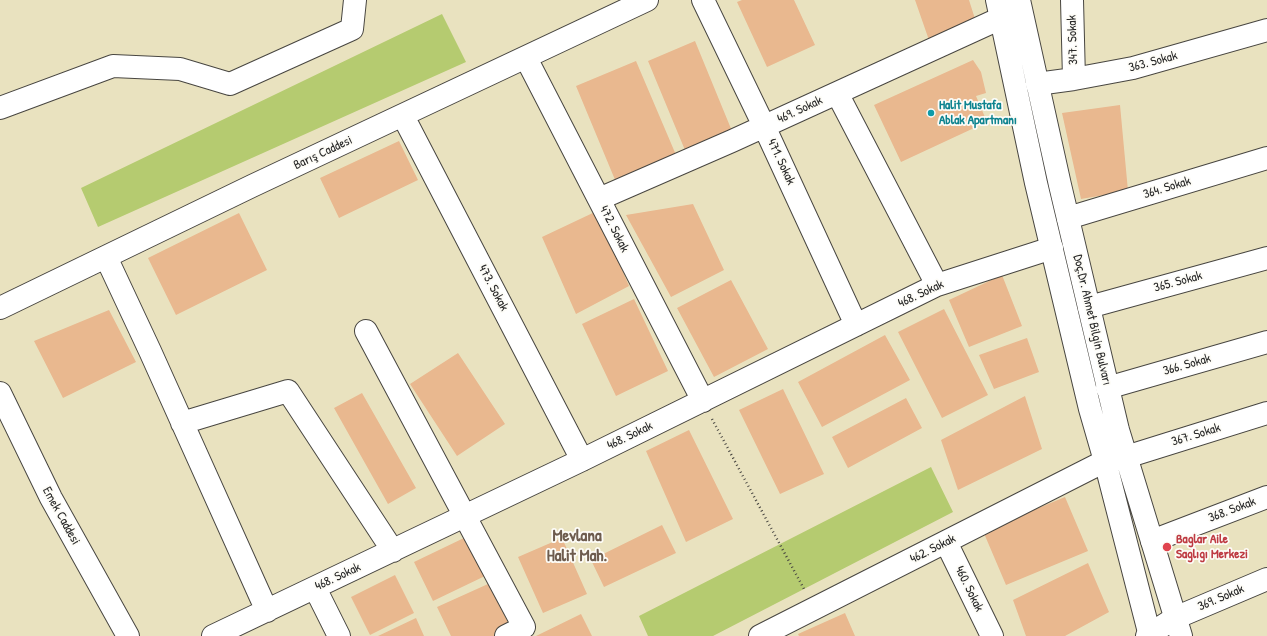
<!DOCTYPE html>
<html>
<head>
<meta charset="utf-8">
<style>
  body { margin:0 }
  canvas { display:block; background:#e9e2bf }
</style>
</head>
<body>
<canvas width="1267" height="636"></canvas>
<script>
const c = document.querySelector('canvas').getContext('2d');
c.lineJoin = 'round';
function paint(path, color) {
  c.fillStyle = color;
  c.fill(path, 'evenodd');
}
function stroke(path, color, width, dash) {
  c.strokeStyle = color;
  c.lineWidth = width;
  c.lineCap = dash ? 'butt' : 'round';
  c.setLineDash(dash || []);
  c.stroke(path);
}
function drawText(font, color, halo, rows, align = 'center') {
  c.font = font + ' "Patrick Hand",sans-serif';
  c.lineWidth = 3.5;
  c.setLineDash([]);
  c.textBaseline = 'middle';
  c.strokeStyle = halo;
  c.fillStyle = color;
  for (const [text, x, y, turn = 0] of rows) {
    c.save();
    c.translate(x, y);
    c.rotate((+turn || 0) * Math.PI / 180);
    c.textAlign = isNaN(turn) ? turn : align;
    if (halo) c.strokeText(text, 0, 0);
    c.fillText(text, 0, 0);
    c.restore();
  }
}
paint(new Path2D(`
  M442,14L466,62L98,227L81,188Z
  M931,467L953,512L713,636H648L639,616Z`), '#b5cb70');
paint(new Path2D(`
  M742,0H794L815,45L767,67L737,2Z
  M915,0H969L976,22L930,43Z
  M695,41L734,136L687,155L648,61Z
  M973,60L981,72L986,93L976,96L987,122L901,162L874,105Z
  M636,61L679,162L618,187L576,86Z
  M1120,105L1128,191L1081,199L1062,113Z
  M399,141L418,180L339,218L320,178Z
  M693,204L724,270L671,297L626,215Z
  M597,211L629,286L576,314L542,237Z
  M239,213L267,270L176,315L148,258Z
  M1002,275L1022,326L969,347L949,300Z
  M731,280L768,349L714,377L677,308Z
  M634,299L668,371L616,396L582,324Z
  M944,309L988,395L942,418L898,332Z
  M109,310L136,362L63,398L34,341Z
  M885,335L910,380L822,427L798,382Z
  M1027,338L1039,372L994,389L979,355Z
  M458,353L505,424L457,456L410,384Z
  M783,389L824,474L780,494L739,410Z
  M362,393L416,488L388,504L334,408Z
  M1025,396L1042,449L958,490L941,440Z
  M906,398L922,428L848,468L832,437Z
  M689,430L733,519L686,542L646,451Z
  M1065,497L1088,551L1006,585L983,531Z
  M662,525L676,553L604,587L591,560Z
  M466,537L485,576L433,601L414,562Z
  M562,538L587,594L543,613L518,557Z
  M1088,563L1109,612L1065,636H1026L1013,600Z
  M395,575L414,613L370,635L351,597Z
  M488,584L511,628L496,636H451L437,607Z
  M845,613L855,636H799L798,634Z
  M581,614L592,636H536Z
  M416,618L424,636H378Z`), '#e9b88f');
const minor = new Path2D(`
  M703,0L764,126L856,325
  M1072,0L1074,79
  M526,58L703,401
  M1037,84L1074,79L1133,68L1267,30
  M837,93L937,285
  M0,108L113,66L180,69L230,84L352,29L355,0
  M403,116L582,460
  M599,199L732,141L1001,18
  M1068,218L1267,158
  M106,257L150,351L267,611
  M1089,307L1267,258
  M0,308L252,186L647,0
  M366,331L524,627L506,636
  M1107,388L1267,342
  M0,393L51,498L128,636
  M182,423L288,391L393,551
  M1126,457L1267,413
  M1152,541L1267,497
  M946,542L992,636
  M315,588L339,636
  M213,636L582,460L937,285L1052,248
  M760,636L1105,461
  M1147,636L1175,618L1267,579`);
const major = new Path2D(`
  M997,0L1036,183L1090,409L1105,461L1150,636
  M1019,0L1060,185L1118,430L1181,636`);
stroke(minor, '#484641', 24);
stroke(major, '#484641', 24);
stroke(new Path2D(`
  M712,419L804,589`), '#484641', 2.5, [1, 3]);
stroke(minor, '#fff', 22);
stroke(major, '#fff', 22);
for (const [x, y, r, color] of [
  [931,113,4,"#0f9aa8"],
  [1167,547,5,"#e0444e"]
]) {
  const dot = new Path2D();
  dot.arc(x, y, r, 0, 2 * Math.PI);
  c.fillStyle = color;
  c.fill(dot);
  stroke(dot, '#fdfcf7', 1.5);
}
drawText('13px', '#2b2b2b', '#fdfcf7', [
  ["347. Sokak",1073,40,-92],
  ["363. Sokak",1153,62,-15],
  ["469. Sokak",800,110,-25],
  ["Barış Caddesi",323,153,-25],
  ["471. Sokak",781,162,65],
  ["364. Sokak",1167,188,-17],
  ["472. Sokak",614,229,63],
  ["365. Sokak",1178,282,-15],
  ["473. Sokak",493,288,62],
  ["468. Sokak",921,294,-25],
  ["Doç.Dr. Ahmet Bilgin Bulvarı",1092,320,77],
  ["366. Sokak",1187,365,-16],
  ["367. Sokak",1196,435,-17],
  ["468. Sokak",630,436,-26],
  ["368. Sokak",1232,510,-21],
  ["Emek Caddesi",61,516,61],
  ["462. Sokak",933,549,-27],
  ["468. Sokak",338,577,-25],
  ["460. Sokak",969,589,64],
  ["369. Sokak",1221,598,-23]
]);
drawText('bold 13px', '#0d838f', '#fdfcf7', [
  ["Halit Mustafa",939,106],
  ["Ablak Apartmanı",939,121]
], 'left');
drawText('bold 13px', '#be3a42', '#fdfcf7', [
  ["Baglar Aile",1176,540],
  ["Saglıgı Merkezi",1176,555]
], 'left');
drawText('bold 17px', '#6e5c4e', '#fdfcf7', [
  ["Mevlana",577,536],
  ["Halit Mah.",577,556]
]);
</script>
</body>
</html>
